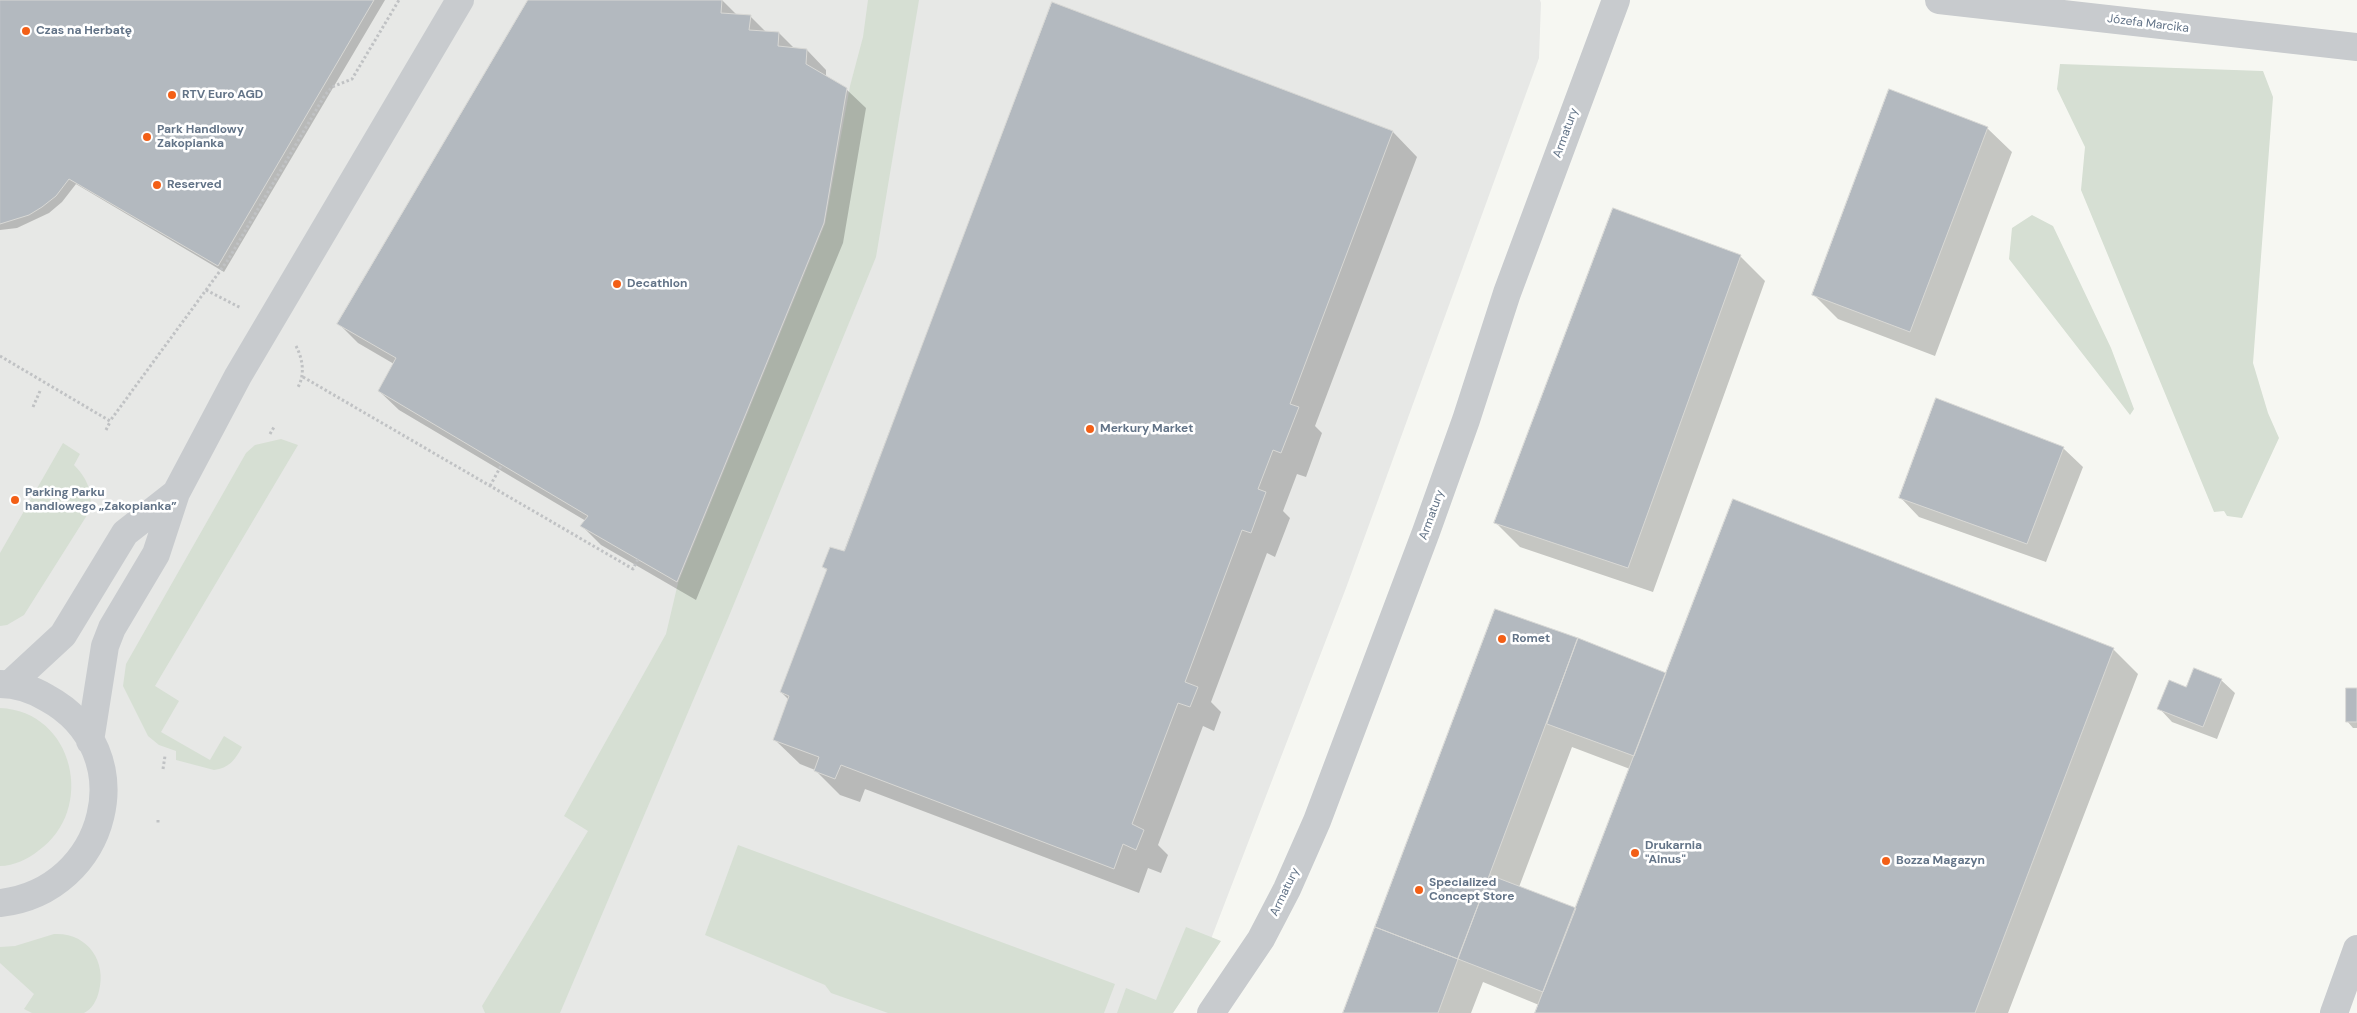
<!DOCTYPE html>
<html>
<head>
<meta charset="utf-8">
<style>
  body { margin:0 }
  canvas { display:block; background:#f6f7f2 }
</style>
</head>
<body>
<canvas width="2357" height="1013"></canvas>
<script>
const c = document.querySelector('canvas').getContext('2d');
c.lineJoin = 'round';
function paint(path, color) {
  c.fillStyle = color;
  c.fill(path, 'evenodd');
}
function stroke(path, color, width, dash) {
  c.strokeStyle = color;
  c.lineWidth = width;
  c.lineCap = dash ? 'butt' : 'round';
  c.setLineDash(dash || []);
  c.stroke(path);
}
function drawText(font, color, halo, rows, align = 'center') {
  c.font = font + ' "DM Sans",sans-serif';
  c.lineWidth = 5;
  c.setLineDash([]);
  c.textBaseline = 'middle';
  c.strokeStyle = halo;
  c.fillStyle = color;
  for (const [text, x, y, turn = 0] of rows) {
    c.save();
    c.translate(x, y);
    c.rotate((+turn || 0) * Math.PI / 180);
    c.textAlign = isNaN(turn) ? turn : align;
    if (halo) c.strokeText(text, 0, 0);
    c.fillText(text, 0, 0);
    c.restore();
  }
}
paint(new Path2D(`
  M0,0H1540L1541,3L1539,58L1346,588L1211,939L1154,1013H0Z`), '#e7e8e6');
paint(new Path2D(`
  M868,0H919L876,257L729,616L560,1013H485L482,1006L588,831L564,816L666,634L678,583L825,224L850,86L863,37Z
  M2060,64L2263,71L2273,97L2253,363L2268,413L2279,438L2242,518L2227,516L2224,511L2214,512L2081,190L2085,147L2057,89Z
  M2032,215L2053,226L2111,348L2134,409L2130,415L2009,259L2012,228Z
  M281,439L298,445L155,686L179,701L161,732L210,760L224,736L242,747C235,760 229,768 214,770L176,760V751L159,745L148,736L123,686L126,664L246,453L255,445Z
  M63,443L80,454L74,465C87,478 94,493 89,512L24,615L7,625L0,626V553Z
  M0,708C74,711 97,810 38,851C28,859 14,866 0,866Z
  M738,845L1115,984L1104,1013H888L831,993L825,985L705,935Z
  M1186,927L1221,941L1173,1013H1117L1126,988L1156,1000Z
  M54,934C87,932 107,961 99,991C97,1000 92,1009 84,1013H32L24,1009L34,994L0,963V947L15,946Z`), '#d6dfd3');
paint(new Path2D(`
  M0,0H385L224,272L76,184L62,202L49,213L17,228L0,230Z
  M530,0H722L737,15L750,16L766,32L779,33L795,49L807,50L826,70V77L846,89L866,108L843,243L696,600L601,545L582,526L586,521L399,410L379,391L394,364L358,343L339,324Z
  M1053,4L1393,132L1417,157L1315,426L1322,433L1306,477L1297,474L1283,511L1290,518L1275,557L1267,553L1211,702L1221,712L1214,731L1203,726L1158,845L1168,855L1161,873L1148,868L1139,893L865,789L860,802L840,795L815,770L800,764L775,740L789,700L781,692L828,571L823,567L845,553Z
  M1987,128L2012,152L1935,356L1838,319L1813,294Z
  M1740,256L1765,281L1653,592L1520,547L1495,522Z
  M2063,448L2083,467L2046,562L1919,517L1900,497Z
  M1496,610L1667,675L2113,649L2138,674L2008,1013H1536L1539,1005L1483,982L1471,1013H1344ZM1572,747L1630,769L1577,909L1519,887Z
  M2221,680L2235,693L2217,739L2172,722L2159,708L2187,689Z
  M2357,689V728H2353L2347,721Z`), '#0003');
const building = new Path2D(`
  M0,0H374L218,266L69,179L56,196L42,207L29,215L0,224Z
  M528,0H722L721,13L751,15L749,30L779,32L778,46L807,49L806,64L847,88L824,223L677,582L580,526L588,516L378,391L396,358L337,324Z
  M1052,2L1393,131L1290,404L1299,407L1281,453L1273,450L1258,489L1266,492L1251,533L1242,530L1185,682L1198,687L1190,707L1178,703L1132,824L1144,830L1136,850L1123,844L1114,869L841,765L835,779L814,771L819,757L773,740L789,696L780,692L827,569L822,567L830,547L844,551Z
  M1889,89L1988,127L1910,332L1812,295Z
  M1613,208L1741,255L1628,568L1494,523Z
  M1936,398L2064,447L2027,544L1899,498Z
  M1733,499L2114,648L1975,1013H1535Z
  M1495,609L1578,638L1458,959L1375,927Z
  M1578,638L1666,673L1634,756L1547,724Z
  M2194,668L2222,679L2203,727L2157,709L2169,680L2186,687Z
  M2346,688H2357V722H2346Z
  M1490,875L1576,908L1543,992L1458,959Z
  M1375,927L1458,959L1438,1013H1343Z`);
paint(building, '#b3b9bf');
stroke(building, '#d8d8d5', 1);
stroke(new Path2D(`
  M206,290L241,308
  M296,346C303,359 305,375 298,387
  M0,356L110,421L228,260L325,95L332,87L352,79L399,0
  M303,377L633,569L638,559
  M33,407L40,391
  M106,430L110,422
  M270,434L274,427
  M490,486L502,464
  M163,769L165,756
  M158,820V825`), '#c0c2c4', 3, [2.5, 2.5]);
stroke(new Path2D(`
  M1939,0L2357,47
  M0,684C17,684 32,689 47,698C144,751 108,891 0,903
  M10,684L63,635L125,533L176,493
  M90,741L105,646L112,628L156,554L176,493L238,376L460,0
  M1211,1013L1261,939L1287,889L1317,821L1426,532L1466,420L1507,293L1616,0
  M2334,1013L2357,949`), '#c8cbce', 28);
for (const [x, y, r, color] of [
  [26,31,5,"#f35f16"],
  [172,95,5,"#f35f16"],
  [147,137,5,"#f35f16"],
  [157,185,5,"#f35f16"],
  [617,284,5,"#f35f16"],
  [1090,429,5,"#f35f16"],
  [15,500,5,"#f35f16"],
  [1502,639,5,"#f35f16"],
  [1635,853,5,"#f35f16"],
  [1886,861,5,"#f35f16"],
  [1419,890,5,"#f35f16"]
]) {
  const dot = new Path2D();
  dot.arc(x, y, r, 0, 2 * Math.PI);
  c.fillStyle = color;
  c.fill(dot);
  stroke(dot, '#fff', 2);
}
drawText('12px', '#627387', '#fff', [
  ["Józefa Marcika",2148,24,7],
  ["Armatury",1566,133,-70],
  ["Armatury",1432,515,-70],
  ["Armatury",1285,892,-64]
]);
drawText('bold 12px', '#627387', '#fff', [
  ["Czas na Herbatę",36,31],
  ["RTV Euro AGD",182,95],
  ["Park Handlowy",157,130],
  ["Zakopianka",157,144],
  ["Reserved",167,185],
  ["Decathlon",627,284],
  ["Merkury Market",1100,429],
  ["Parking Parku",25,493],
  ["handlowego „Zakopianka”",25,507],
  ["Romet",1512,639],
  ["Drukarnia",1645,846],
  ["\"Alnus\"",1645,860],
  ["Bozza Magazyn",1896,861],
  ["Specialized",1429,883],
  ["Concept Store",1429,897]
], 'left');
</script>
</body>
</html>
